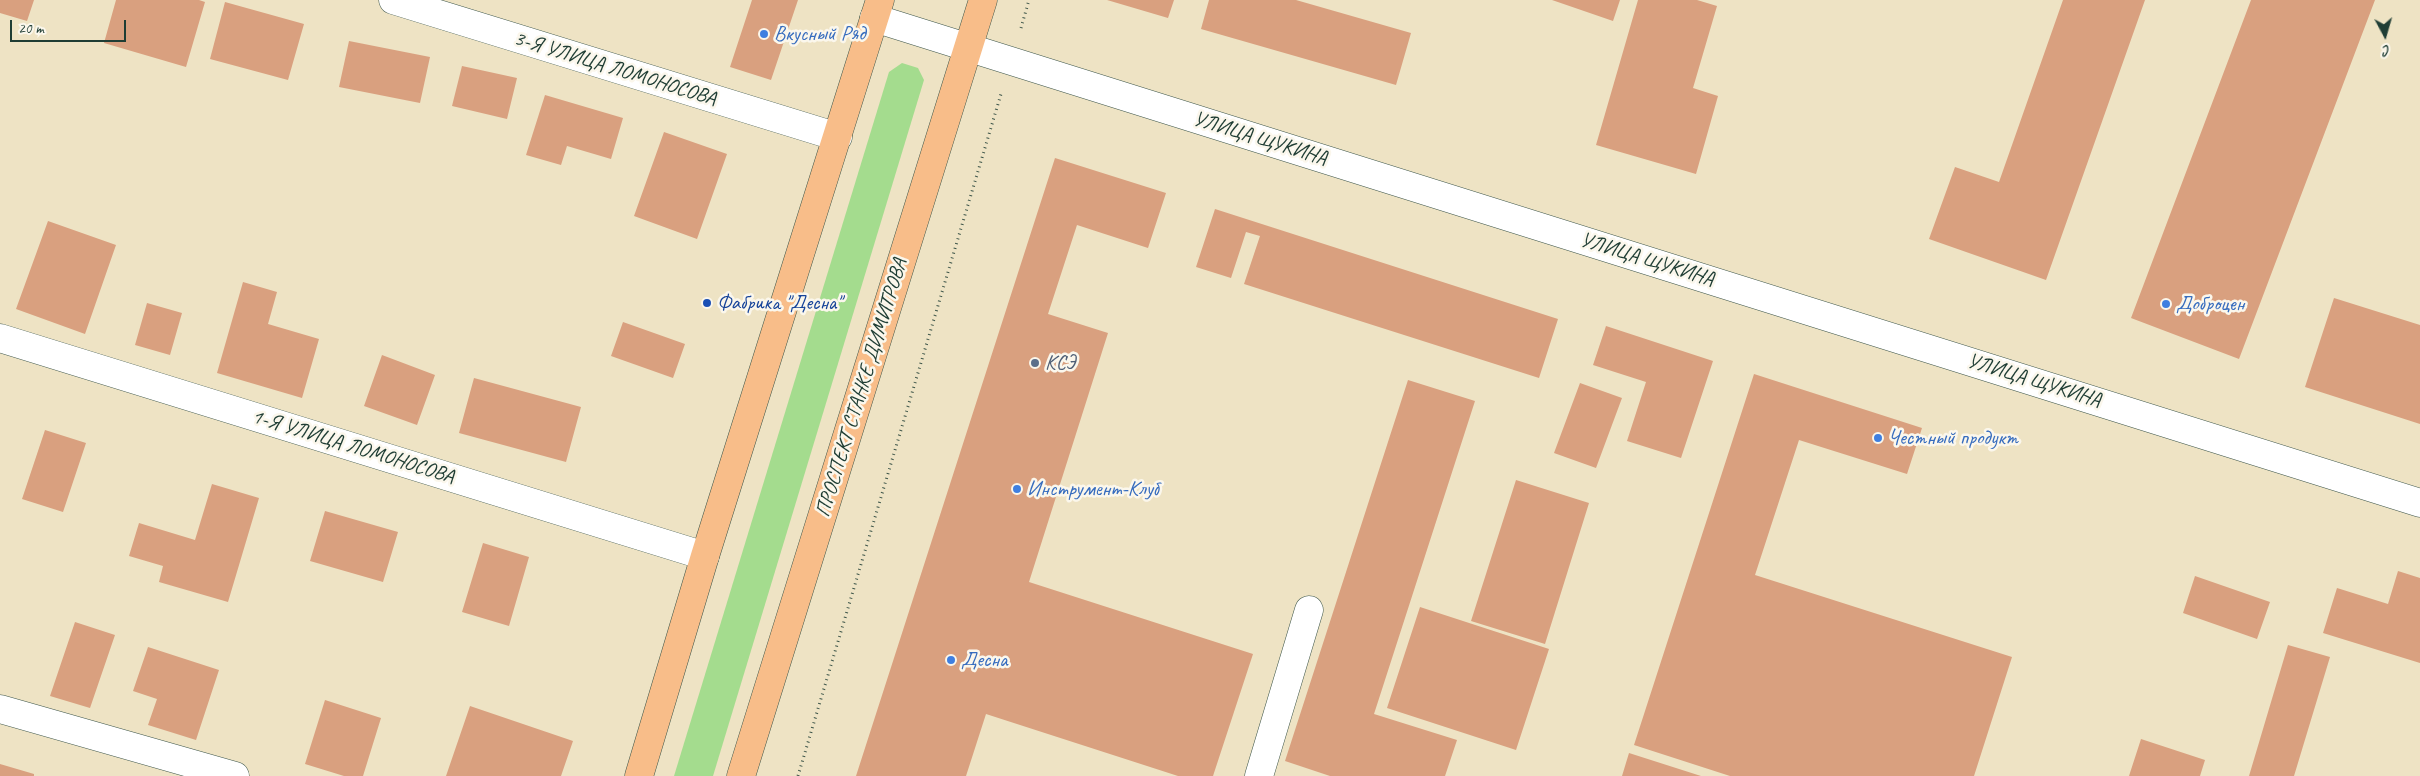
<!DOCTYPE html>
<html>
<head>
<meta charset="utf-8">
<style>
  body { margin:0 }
  #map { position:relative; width:2420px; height:776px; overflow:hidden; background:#eee3c4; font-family:Caveat,sans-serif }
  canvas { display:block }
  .north { position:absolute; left:2360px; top:10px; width:50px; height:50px; -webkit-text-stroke:4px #fbf7ec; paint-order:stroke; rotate:174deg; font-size:14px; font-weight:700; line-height:20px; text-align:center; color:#1f3d34 }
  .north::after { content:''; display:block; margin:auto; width:18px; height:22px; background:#1f3d34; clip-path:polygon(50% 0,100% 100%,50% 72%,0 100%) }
  .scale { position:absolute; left:10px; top:20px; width:116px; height:22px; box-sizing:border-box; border:2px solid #1f3d34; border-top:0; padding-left:6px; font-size:15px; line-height:18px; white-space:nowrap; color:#1f3d34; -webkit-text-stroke:4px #fbf7ec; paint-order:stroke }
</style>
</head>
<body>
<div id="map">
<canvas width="2420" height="776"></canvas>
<div class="north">С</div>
<div class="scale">20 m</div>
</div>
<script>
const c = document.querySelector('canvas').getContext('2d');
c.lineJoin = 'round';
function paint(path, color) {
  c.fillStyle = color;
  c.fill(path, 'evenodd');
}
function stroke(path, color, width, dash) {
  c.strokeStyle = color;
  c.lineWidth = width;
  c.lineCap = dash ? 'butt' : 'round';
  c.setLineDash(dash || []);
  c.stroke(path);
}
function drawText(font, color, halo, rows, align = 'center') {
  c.font = font + ' Caveat,sans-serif';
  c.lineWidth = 5;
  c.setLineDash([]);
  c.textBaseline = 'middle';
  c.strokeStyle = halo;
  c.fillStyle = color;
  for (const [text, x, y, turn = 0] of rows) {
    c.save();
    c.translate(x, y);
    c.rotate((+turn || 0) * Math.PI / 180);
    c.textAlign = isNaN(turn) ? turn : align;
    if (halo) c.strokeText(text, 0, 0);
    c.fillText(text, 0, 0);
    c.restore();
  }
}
paint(new Path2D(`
  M902,63L918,68L924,80L713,776H674L889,72Z`), '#a4dc8e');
paint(new Path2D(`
  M0,0H34L27,21L0,13Z
  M116,0H199L205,2L186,67L104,43Z
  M752,0H798L771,80L730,67Z
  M1107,0H1174L1168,18Z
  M1209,0H1296L1411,33L1396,85L1201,29Z
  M1552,0H1620L1613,21Z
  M1638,0H1697L1717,6L1693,88L1718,96L1696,174L1596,145Z
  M2063,0H2145L2046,280L1929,239L1955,167L1999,182Z
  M2251,0H2375L2239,359L2131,318Z
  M225,2L304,24L288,80L210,59Z
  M349,41L430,57L420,103L339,87Z
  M462,66L517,78L507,119L452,106Z
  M545,95L623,118L611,159L567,146L561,165L526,155Z
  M664,132L727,154L697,239L634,216Z
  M1055,158L1166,193L1148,248L1077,225L1048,314L1108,333L1029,582L1253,654L1213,776H1178L986,714L966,776H856Z
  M1215,209L1558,319L1539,378L1244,284L1260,236L1246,232L1231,278L1196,267Z
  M48,221L116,245L85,334L16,309Z
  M243,282L277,292L268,324L319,339L302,398L217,373Z
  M2334,298L2420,325V424L2305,387Z
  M147,303L182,313L170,355L135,345Z
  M623,322L685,344L673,378L611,356Z
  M1606,326L1713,361L1681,458L1627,441L1646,382L1593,365Z
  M382,355L435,375L417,425L364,406Z
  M1754,374L1922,428L1907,474L1799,440L1755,575L2012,657L1974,776H1730L1634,745Z
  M474,378L581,407L566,462L459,433Z
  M1408,380L1475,401L1374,714L1457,740L1445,776H1330L1285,761Z
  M1580,383L1622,398L1596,468L1554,453Z
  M45,430L86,443L63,512L22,499Z
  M1516,480L1589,503L1545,644L1471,621Z
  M212,484L259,498L228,602L159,582L163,566L129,556L139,523L195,540Z
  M325,511L398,532L383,582L310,561Z
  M483,543L529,557L509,626L462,612Z
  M2398,571L2420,578V663L2323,633L2337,588L2388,604Z
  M2195,576L2270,602L2257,639L2183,613Z
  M1420,607L1549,649L1516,750L1387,708Z
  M75,622L115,635L90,708L50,696Z
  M2288,645L2330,657L2294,776H2249Z
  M148,647L219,670L196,740L148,725L157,699L133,691Z
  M325,700L381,718L363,776H344L305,764Z
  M470,706L573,741L561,776H446Z
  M2141,739L2205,760L2200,776H2129Z
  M1629,753L1701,776H1622Z
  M0,764L34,774V776H0Z`), '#d9a07f');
const minor = new Path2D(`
  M393,0L838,137
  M874,18L2420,503
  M0,338L705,556
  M0,709L235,776
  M1259,776L1309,610`);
const major = new Path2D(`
  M639,776L705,556L880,0
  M741,776L983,0`);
stroke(minor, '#3e564a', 29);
stroke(major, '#3e564a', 29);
stroke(new Path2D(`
  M1021,28L1029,0
  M798,776L1001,94`), '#3e564a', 3, [1, 4]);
stroke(minor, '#fff', 28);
stroke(major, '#f8bd89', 28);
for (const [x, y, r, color] of [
  [764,34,5,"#3f7fe0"],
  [707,303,5,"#1a4fb4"],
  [2166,304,5,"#3f7fe0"],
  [1035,363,5,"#5c6f8a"],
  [1878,438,5,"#3f7fe0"],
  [1017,489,5,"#3f7fe0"],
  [951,660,5,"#3f7fe0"]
]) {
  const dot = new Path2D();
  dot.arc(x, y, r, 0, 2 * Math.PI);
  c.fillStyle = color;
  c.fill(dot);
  stroke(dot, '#fbf7ec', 2);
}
drawText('21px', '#366cbe', '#fbf7ec', [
  ["Вкусный Ряд",774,34],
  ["Доброцен",2176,304],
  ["Честный продукт",1888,438],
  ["Инструмент-Клуб",1027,489],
  ["Десна",961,660]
], 'left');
drawText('21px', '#1f3d34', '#fbf7ec', [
  ["3-Я УЛИЦА ЛОМОНОСОВА",615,69,17],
  ["УЛИЦА ЩУКИНА",1260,139,17],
  ["УЛИЦА ЩУКИНА",1647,260,17],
  ["УЛИЦА ЩУКИНА",2034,381,17],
  ["ПРОСПЕКТ СТАНКЕ ДИМИТРОВА",862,388,-73],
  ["1-Я УЛИЦА ЛОМОНОСОВА",353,447,17]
]);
drawText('21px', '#164399', '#fbf7ec', [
  ["Фабрика \"Десна\"",717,303]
], 'left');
drawText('21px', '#4e5e75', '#fbf7ec', [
  ["КСЭ",1045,363]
], 'left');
</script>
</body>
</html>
